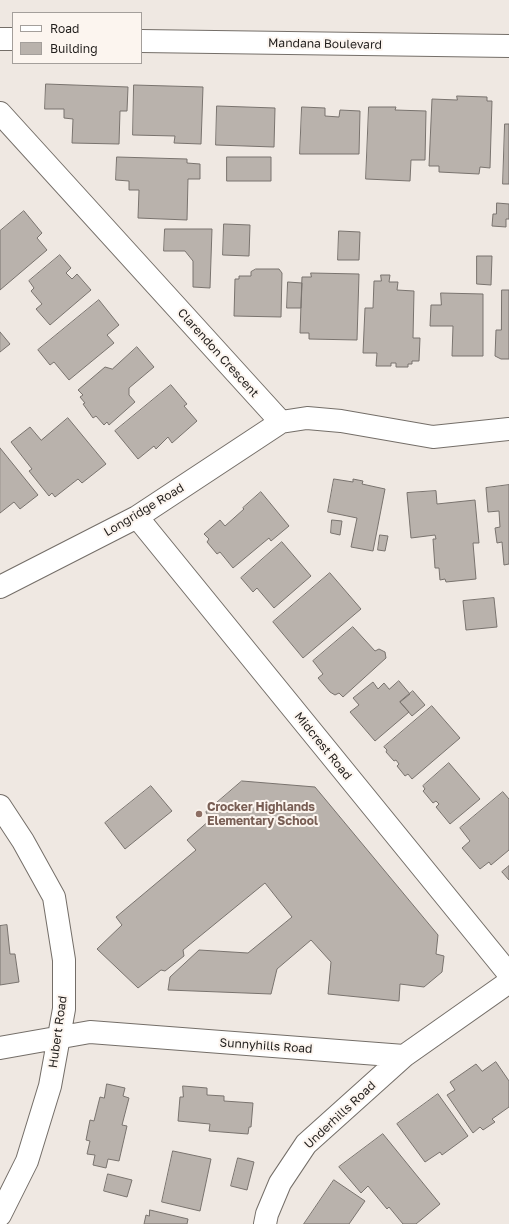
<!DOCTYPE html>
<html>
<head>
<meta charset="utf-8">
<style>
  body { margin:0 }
  #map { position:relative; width:509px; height:1224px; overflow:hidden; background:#efe8e2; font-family:"Golos Text",sans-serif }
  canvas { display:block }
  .legend { position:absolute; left:12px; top:12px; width:130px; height:52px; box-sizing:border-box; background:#fcf5ef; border:1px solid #a49f9b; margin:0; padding:5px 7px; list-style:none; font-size:12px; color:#211e1c }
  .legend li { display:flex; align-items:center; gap:8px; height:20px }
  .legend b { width:20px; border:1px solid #a49f9b }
</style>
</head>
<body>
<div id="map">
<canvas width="509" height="1224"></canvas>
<ul class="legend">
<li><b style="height:5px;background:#fff"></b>Road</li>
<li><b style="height:11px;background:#b9b2ac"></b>Building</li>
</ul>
</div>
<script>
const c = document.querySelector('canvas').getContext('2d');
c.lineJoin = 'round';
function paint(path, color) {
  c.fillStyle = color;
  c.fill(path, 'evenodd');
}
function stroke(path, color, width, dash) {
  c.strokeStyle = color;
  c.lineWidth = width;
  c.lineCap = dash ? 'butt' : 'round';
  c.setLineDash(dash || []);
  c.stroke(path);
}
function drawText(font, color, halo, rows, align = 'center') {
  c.font = font + ' "Golos Text",sans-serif';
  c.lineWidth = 4;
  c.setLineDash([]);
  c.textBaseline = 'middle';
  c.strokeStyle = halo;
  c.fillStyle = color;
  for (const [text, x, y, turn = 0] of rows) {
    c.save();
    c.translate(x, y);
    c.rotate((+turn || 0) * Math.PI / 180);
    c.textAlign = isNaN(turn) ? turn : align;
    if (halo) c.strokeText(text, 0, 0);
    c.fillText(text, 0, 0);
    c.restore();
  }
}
const building = new Path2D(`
  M46,84L128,87L127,111H120L119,144L72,143L73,119L64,118V109H45Z
  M134,85L203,87L201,144L174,143L175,136L133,135Z
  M457,96L487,97V101H492L490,168L480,167L479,174L439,172V166H429L432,99L457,100Z
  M217,106L275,108L274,147L216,145Z
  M302,107L325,108V116L339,117L340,110L360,111L359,154H300Z
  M369,107H396L395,110L426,111L425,160H411L410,181L366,179Z
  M505,124H509V184H503Z
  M117,157L187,159V163L200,164V179H188L187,220L138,218L139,190H129V181L116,180Z
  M227,157H271V181H227Z
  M497,203L509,204V219H506V227L492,226L493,214H496Z
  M24,211L42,233L37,238L47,250L0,290V231Z
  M224,224L250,225L249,256L223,255Z
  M165,229H212L210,288L193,287V261L185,251H164Z
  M339,231L360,232L359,260H338Z
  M60,255L71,268L66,273L72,279L77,274L91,290L50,325L36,309L42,304L31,291L34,288L29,281Z
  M477,256H492L491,285L477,284Z
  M256,269H279L282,273L281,317L234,316L235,279H239V276H251V272Z
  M311,273L359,274L357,340L309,339V333H300L302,277H311Z
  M381,275H390L389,282H398L397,290L414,291L413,338H420L419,361H412V364H408V367H396V363H391V366H376L377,353H363L365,308H373L374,281H381Z
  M288,282L302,283L301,308H287Z
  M502,290H509V359H501L495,356L496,330H501Z
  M441,293L483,294V356H452L453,326H430L431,305H441Z
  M99,300L119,325L107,335L114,343L69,380L54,362L50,365L38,350Z
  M0,332L10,344L0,352Z
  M137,347L154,367L129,388V395L135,402L109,425L107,422L104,425L96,416L93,418L83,404L85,403L80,397L83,395L78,390L105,367L112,369Z
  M171,385L187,404L184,406L197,421L172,443L168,437L156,449L154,446L138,459L115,431Z
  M68,418L106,464L82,483L78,479L55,497L52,493L49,496L29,471L32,469L11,442L30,427L41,440Z
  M0,448L38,495L20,509L14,502L0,513Z
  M334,479L353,482V479L363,481L362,484L385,489L373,551L351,547L357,518L328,512Z
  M509,485V564L504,565L502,542L497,543L495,528L500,527L499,511L488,512L486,488Z
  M436,491L437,504L475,500L479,543H473L476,579L446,582L445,579L440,580L439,568H435L433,539H436L435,535L411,538L407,493Z
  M261,492L289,526L271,541L269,538L233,568L220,552L217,554L207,542L209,539L204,534L220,520L225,526L244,509L243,508Z
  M332,520L342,521L340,535L331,533Z
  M380,535L388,536L385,551L378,550Z
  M282,542L311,576L274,608L257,588L253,592L241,578Z
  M330,573L361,609L303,658L273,622Z
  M494,598L497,627L466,630L463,601Z
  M353,627L375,651L379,649L385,652L386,658L343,697L339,693L335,695L330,692L318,678L323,674L313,661Z
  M399,681L410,694L400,702L409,712L375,741L350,712L359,705L353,698L373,682L378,689L384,683L389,689Z
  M413,691L425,705L412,716L400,702Z
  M432,706L460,738L412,779L408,774L405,776L397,766L399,764L396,760L394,761L386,752L387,750L384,747Z
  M449,763L480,799L450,824L436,807L439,804L436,801L433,803L423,791L425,789L423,786Z
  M242,781L315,787L438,935L436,954L444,956L442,972L424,987L400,984L399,1001L328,994L331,962L311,940L277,969L271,994L168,990L170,977L199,950L248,953L292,917L265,883L183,950L184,956L165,971L161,970L138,988L97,949L122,925L116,917L196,850L187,840L210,820L206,812Z
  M151,786L172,811L125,849L105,823Z
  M503,792L509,799V850L491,865L489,862L480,869L462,848L470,841L460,828Z
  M509,866V880L502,872Z
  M7,925L10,954H15L19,982L0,985V926Z
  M496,1062L509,1081V1107L492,1119L495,1122L483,1130L480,1127L473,1133L447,1095L455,1090L450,1082L476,1064L482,1071Z
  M107,1084L125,1088L123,1096L129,1098L122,1125L127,1126L119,1161L108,1159L106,1168L93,1165L95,1155L87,1154L90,1141L86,1140L90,1120L94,1121L100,1097L104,1098Z
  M183,1086L207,1088V1095L224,1096V1101L253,1103L251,1127H249L248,1134L209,1131L210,1124L178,1121L180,1097H183Z
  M438,1094L468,1136L442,1155L440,1152L425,1162L397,1124Z
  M383,1134L440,1204L416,1224H403L389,1207L387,1209L368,1186L361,1193L339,1167Z
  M173,1151L211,1159L200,1211L162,1202Z
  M238,1158L254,1162L247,1190L231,1186Z
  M108,1174L132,1180L127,1197L104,1191Z
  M334,1180L365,1201L349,1224H304Z
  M150,1210L188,1219L187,1224H144L146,1215L149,1216Z`);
paint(building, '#b9b2ac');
stroke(building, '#79736e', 1);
const minor = new Path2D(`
  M0,113L281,422L307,418L341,421L433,437L509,429
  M137,517L509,974
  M0,587L137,517L281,422
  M0,806L23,841L54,897L64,960V1009L50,1086L27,1161L0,1215
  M0,1048L90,1032L404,1056L509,982
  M265,1224L267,1214L280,1183L306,1144L404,1056`);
const tertiary = new Path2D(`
  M0,39H13
  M141,41L509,46`);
stroke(minor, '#746e68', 24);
stroke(tertiary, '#746e68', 24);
stroke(minor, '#fff', 22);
stroke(tertiary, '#fff', 22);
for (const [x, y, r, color] of [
  [199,814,4,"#8d6e63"]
]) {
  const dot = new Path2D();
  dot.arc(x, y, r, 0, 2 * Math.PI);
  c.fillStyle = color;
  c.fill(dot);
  stroke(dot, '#fcf5ef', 1.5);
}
drawText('12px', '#211e1c', '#fcf5ef', [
  ["Mandana Boulevard",325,44,1],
  ["Clarendon Crescent",218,353,48],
  ["Longridge Road",144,510,-31],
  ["Midcrest Road",323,746,51],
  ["Hubert Road",58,1032,-82],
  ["Sunnyhills Road",266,1046,4],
  ["Underhills Road",340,1115,-43]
]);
drawText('bold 12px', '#785e54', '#fcf5ef', [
  ["Crocker Highlands",207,807],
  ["Elementary School",207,821]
], 'left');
</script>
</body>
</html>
